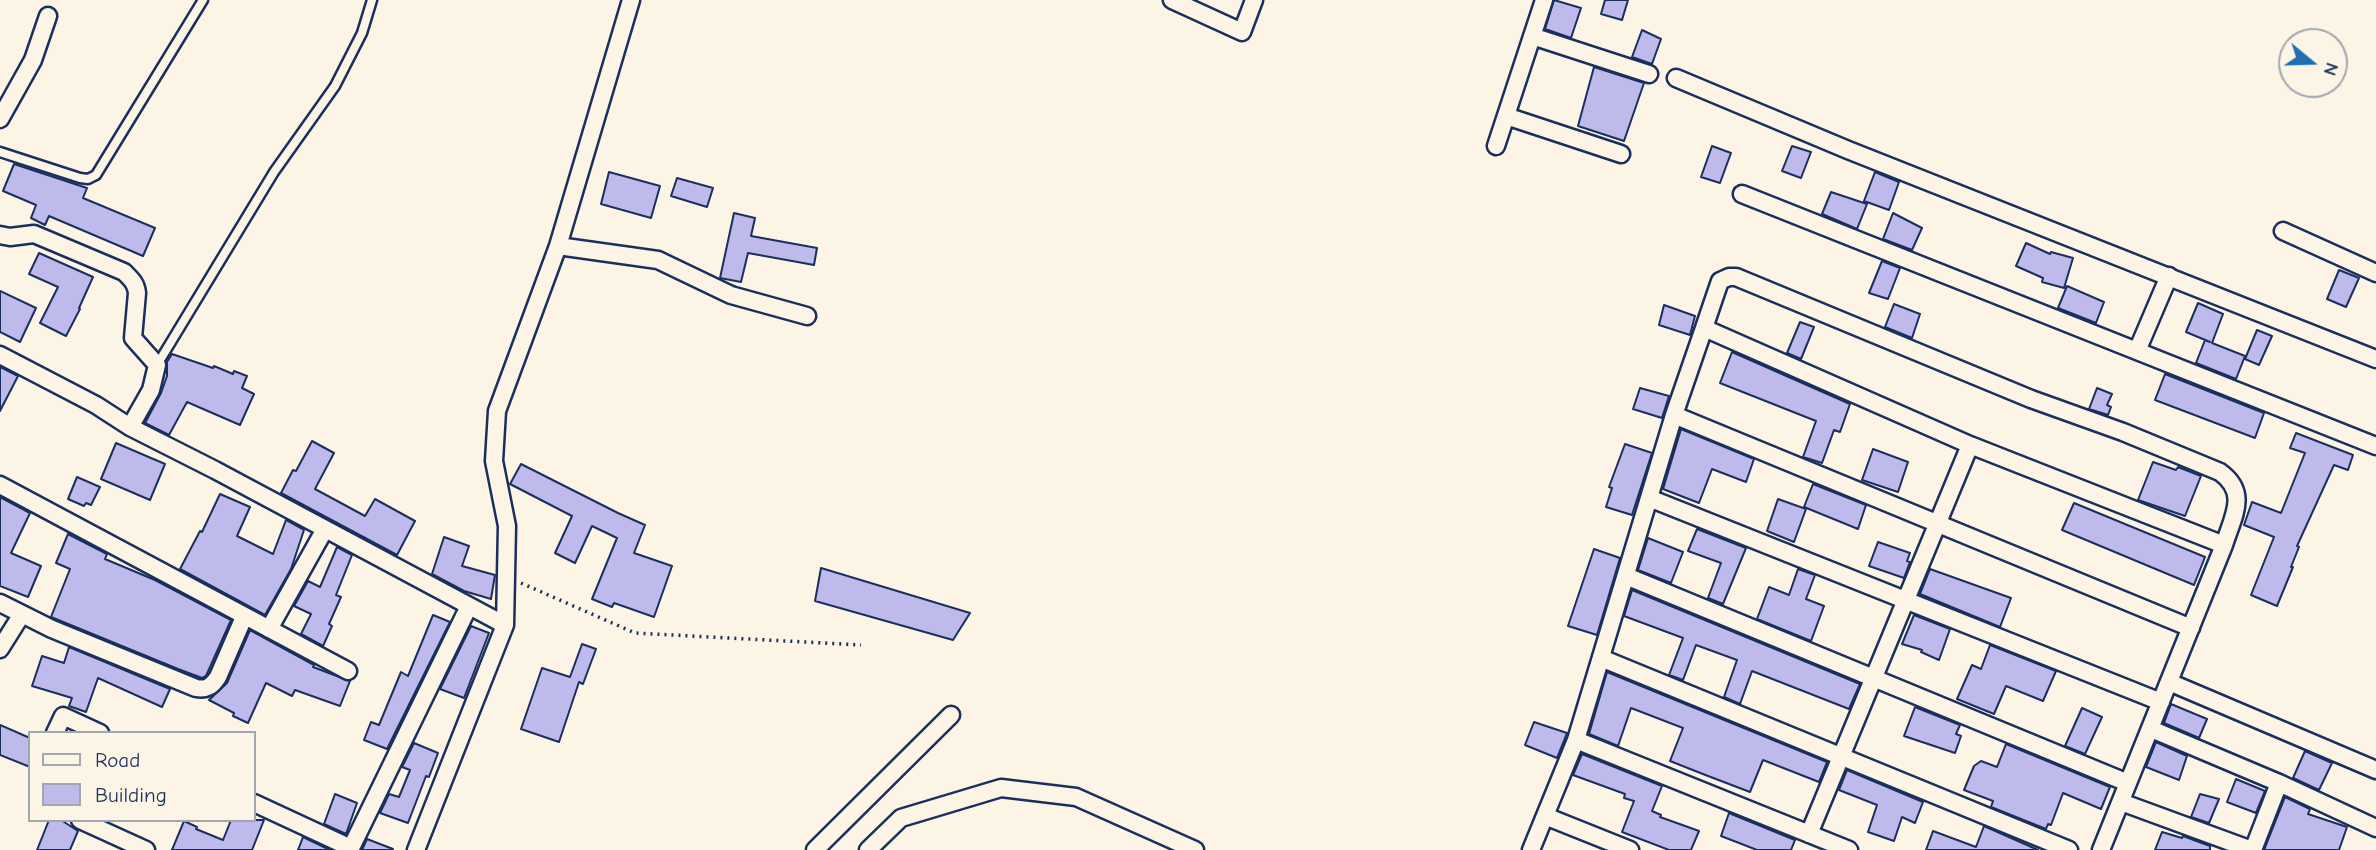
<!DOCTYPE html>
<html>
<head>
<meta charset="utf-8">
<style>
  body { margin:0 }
  #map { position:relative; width:2376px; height:850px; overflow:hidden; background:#fcf5e5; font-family:"Comic Neue",sans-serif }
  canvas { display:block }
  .legend { position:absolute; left:28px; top:731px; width:228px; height:91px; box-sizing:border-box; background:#fcf5e5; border:2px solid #a2a6af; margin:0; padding:9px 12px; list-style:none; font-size:21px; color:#1b2f5e }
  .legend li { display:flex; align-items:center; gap:14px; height:35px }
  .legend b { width:35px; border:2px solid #a2a6af }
  .north { position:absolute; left:2278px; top:28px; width:70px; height:70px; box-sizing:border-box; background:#fcf5e5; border:2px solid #a2a6af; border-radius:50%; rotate:109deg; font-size:19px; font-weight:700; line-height:28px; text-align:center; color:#1b2f5e }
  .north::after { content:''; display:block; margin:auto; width:24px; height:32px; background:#1f6fb2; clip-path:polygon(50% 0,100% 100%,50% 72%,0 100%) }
</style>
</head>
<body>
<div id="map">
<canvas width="2376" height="850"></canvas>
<ul class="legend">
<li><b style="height:9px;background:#fcf5e5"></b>Road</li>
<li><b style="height:19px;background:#bfbaec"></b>Building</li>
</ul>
<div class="north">N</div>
</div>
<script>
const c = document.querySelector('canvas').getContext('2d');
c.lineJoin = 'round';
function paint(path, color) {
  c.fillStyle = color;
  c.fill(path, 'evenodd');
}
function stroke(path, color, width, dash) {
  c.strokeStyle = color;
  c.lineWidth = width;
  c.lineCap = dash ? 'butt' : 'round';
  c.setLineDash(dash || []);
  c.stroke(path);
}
const building = new Path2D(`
  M1554,0L1581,8L1571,38L1545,29Z
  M1605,0H1628L1622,20L1601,14Z
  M1642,30L1661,39L1652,64L1632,57Z
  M1594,67L1644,83L1624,141L1578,126Z
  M1712,146L1731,153L1720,183L1701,177Z
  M1792,146L1811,152L1801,178L1782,171Z
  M14,164L87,188L83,198L155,228L143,256L49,216L45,225L31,218L36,205L3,191Z
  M609,172L660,186L651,218L601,204Z
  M1875,172L1899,182L1889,210L1864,201Z
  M677,178L713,188L707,207L671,196Z
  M1831,192L1867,204L1857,229L1822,214Z
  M734,213L755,218L751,236L817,248L814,265L748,253L741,282L720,278Z
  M1893,213L1922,228L1912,250L1883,239Z
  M2026,243L2050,254L2051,252L2073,258L2064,288L2042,282L2043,278L2016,266Z
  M39,253L93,277L79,308L80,309L66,336L40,323L58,287L29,274Z
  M1882,261L1900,268L1888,299L1869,293Z
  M2339,270L2359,278L2346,307L2327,299Z
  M2067,286L2104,302L2096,323L2058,308Z
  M0,291L36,308L20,342L0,332Z
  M2198,303L2223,314L2212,343L2245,356L2236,379L2196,363L2205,340L2210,342L2186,332Z
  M1894,304L1920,314L1912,338L1885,327Z
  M1664,305L1695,316L1690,335L1659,325Z
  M1800,322L1814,327L1801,359L1787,353Z
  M2257,330L2272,336L2259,365L2245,359Z
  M1732,352L1850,404L1840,432L1834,430L1822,463L1803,457L1816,421L1720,383Z
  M172,354L213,368L214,366L233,374L234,371L247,376L242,388L254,394L240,425L187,402L169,435L145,423L161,393L167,376V362Z
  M0,367L18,376L0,411Z
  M2165,374L2264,413L2255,438L2155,400Z
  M1640,388L1669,396L1662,418L1633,409Z
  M2097,388L2112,394L2107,405L2111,407L2108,415L2089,409Z
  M1681,429L1754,459L1746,482L1712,469L1699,503L1663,489Z
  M2296,433L2353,455L2348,470L2334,465L2297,546L2299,547L2291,567H2293L2277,606L2251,595L2274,537L2244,525L2252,502L2281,513L2305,453L2290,448Z
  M312,441L334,453L315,489L365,516L375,499L415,521L397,555L281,493L293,470L296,471Z
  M116,443L165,464L150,500L101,479Z
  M1625,444L1652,453L1632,515L1606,507L1612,488L1609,487Z
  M1873,449L1908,462L1898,492L1862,480Z
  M2153,462L2176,470L2178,467L2201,476L2185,516L2138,500Z
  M521,464L618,513L645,525L634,553L672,566L654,617L614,603L612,607L592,599L617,538L592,526L575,563L555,553L572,516L510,484Z
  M77,477L100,487L91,505L86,503L84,506L68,499Z
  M1813,484L1866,505L1858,529L1804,507Z
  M220,494L250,507L237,536L273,554L286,520L304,530L291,569L265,615L180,569L200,531L202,532Z
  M0,497L30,513L11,553L41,566L28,597L0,586Z
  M1778,499L1806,509L1794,542L1767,531Z
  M2074,503L2205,557L2194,585L2062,530Z
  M1697,529L1746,548L1723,604L1708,598L1721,563L1688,551Z
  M68,534L107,554L105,559L155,580L231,620L206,676L202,678L178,669L51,617L70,569L56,563Z
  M444,537L469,546L462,566L495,575L491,599L464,591L432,574Z
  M1648,538L1683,552L1671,583L1638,570Z
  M1878,542L1910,553L1907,561L1910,562L1904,578L1869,566Z
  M337,547L352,555L336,595L341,597L329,624L332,626L323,646L301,634L311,614L294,606L308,581L320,587Z
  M1594,549L1620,558L1597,635L1568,626Z
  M821,568L970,613L953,640L815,601Z
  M1798,569L1815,575L1806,599L1824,606L1811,641L1757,619L1769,587L1789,595Z
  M1930,569L2011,598L2000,627L1920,594Z
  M1632,590L1860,684L1849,709L1752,671L1740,704L1724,697L1737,660L1696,645L1683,680L1669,675L1683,638L1624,616Z
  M433,615L450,622L387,749L364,740L371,722L379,725L401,672L408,676Z
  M1914,615L1950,629L1939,660L1921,652L1922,650L1902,644Z
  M471,626L489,633L464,698L440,689Z
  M250,630L314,665L313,667L350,681L340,706L295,690L292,696L266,683L248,723L233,716L234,713L209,700L227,683Z
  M582,644L596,649L583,684L579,682L559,742L521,729L542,668L570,677Z
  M1990,645L2056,671L2043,701L2006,686L1994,714L1957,699L1972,665L1981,669Z
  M69,647L170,689L162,707L98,678L86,712L69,706L72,698L32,686L42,656L64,663Z
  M1607,672L1827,762L1819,782L1763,760L1750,792L1708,776L1670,761L1683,728L1631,708L1618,746L1589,734Z
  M2171,704L2207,719L2199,738L2164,723Z
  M1915,707L1960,725L1956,734L1961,736L1955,753L1904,736Z
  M2082,708L2102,717L2085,754L2065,746Z
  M1534,722L1567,733L1557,758L1525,745Z
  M0,725L30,738V767L0,755Z
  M2156,742L2187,756L2179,780L2146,767Z
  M414,743L438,753L429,777L426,776L408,823L380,813L389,794L399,797L410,770L402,767Z
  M2006,744L2110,787L2101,809L2063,793L2051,825L2048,824L2046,829L1991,807L1993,801L1964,790L1974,766L1981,761L1997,767Z
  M2305,751L2332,763L2319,790L2293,778Z
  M1582,754L1662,786L1652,811L1661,815L1660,817L1699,831L1691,850H1669L1622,832L1634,801L1624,798L1625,794L1573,775Z
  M1847,770L1923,802L1915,823L1902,817L1894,841L1868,832L1877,805L1839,790Z
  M2236,779L2265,791L2256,813L2227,802Z
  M335,794L357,803L346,834L324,824Z
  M2200,794L2219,799L2209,823L2191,817Z
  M2285,797L2310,809L2308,814L2347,827L2339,850H2264Z
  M1729,813L1795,840L1791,850H1757L1721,836Z
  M49,820H61L78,831L70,850H37Z
  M231,820H264L252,850H172L184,821L197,827L196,829L223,840Z
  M1984,826L2038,850H1926L1933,831L1976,847Z
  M2162,832L2182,838L2183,836L2210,846V850H2155Z
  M303,837L330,850H298Z
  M367,839L393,849L392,850H362Z`);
paint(building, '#bfbaec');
stroke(building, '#1b2f5e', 2);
const service = new Path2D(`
  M0,152L80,178L88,179L96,175L203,0
  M157,365L274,172L335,86L362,33L372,0`);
const minor = new Path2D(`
  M1172,0L1242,32L1254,0
  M1532,36L1649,74
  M1676,78L1848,150L2376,359
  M1506,116L1621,154
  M0,119L33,60L48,16
  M1496,146L1544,0
  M1742,194L2376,446
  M2283,231L2376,273
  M0,235L10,237L34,234L124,272C131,279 136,283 137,293L133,338L157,365L151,390L130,427
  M558,246L658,260L731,295L807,316
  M1704,328L1720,281L1729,277H1736L2031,399L2123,432L2220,472C2249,493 2233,516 2224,545
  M2137,351L2169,276
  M0,355L96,405L130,427L215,470L505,625
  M1674,415L2191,628
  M0,485L348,671
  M1649,498L2161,702
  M1626,576L2128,783
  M0,603L52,629L196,688C207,690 212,686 218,677L244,617
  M269,629L325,529
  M0,649L22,614
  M1601,658L2069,850
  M2169,682L2376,770
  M2151,729L2279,783L2376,828
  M55,733L63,716L100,733
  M1576,740L1849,850
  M2121,802L2252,850
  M254,803L351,848
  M1545,816L1630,850
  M80,820L146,850
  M1809,834L1970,445
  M350,850L469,606
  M416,850L505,625L507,526L494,461L497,411L558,246L631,0
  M815,850L951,715
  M868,850L901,818L1001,788L1076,797L1195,850
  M1531,850L1576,740L1674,415L1704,328L1970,445L2224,545L2101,850
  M2253,850L2279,783`);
stroke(service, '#1b2f5e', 13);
stroke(minor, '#1b2f5e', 21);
stroke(new Path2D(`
  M521,583L635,633L861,645`), '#1b2f5e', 3.5, [2, 5]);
stroke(service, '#fcf5e5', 8);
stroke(minor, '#fcf5e5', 16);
</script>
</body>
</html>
